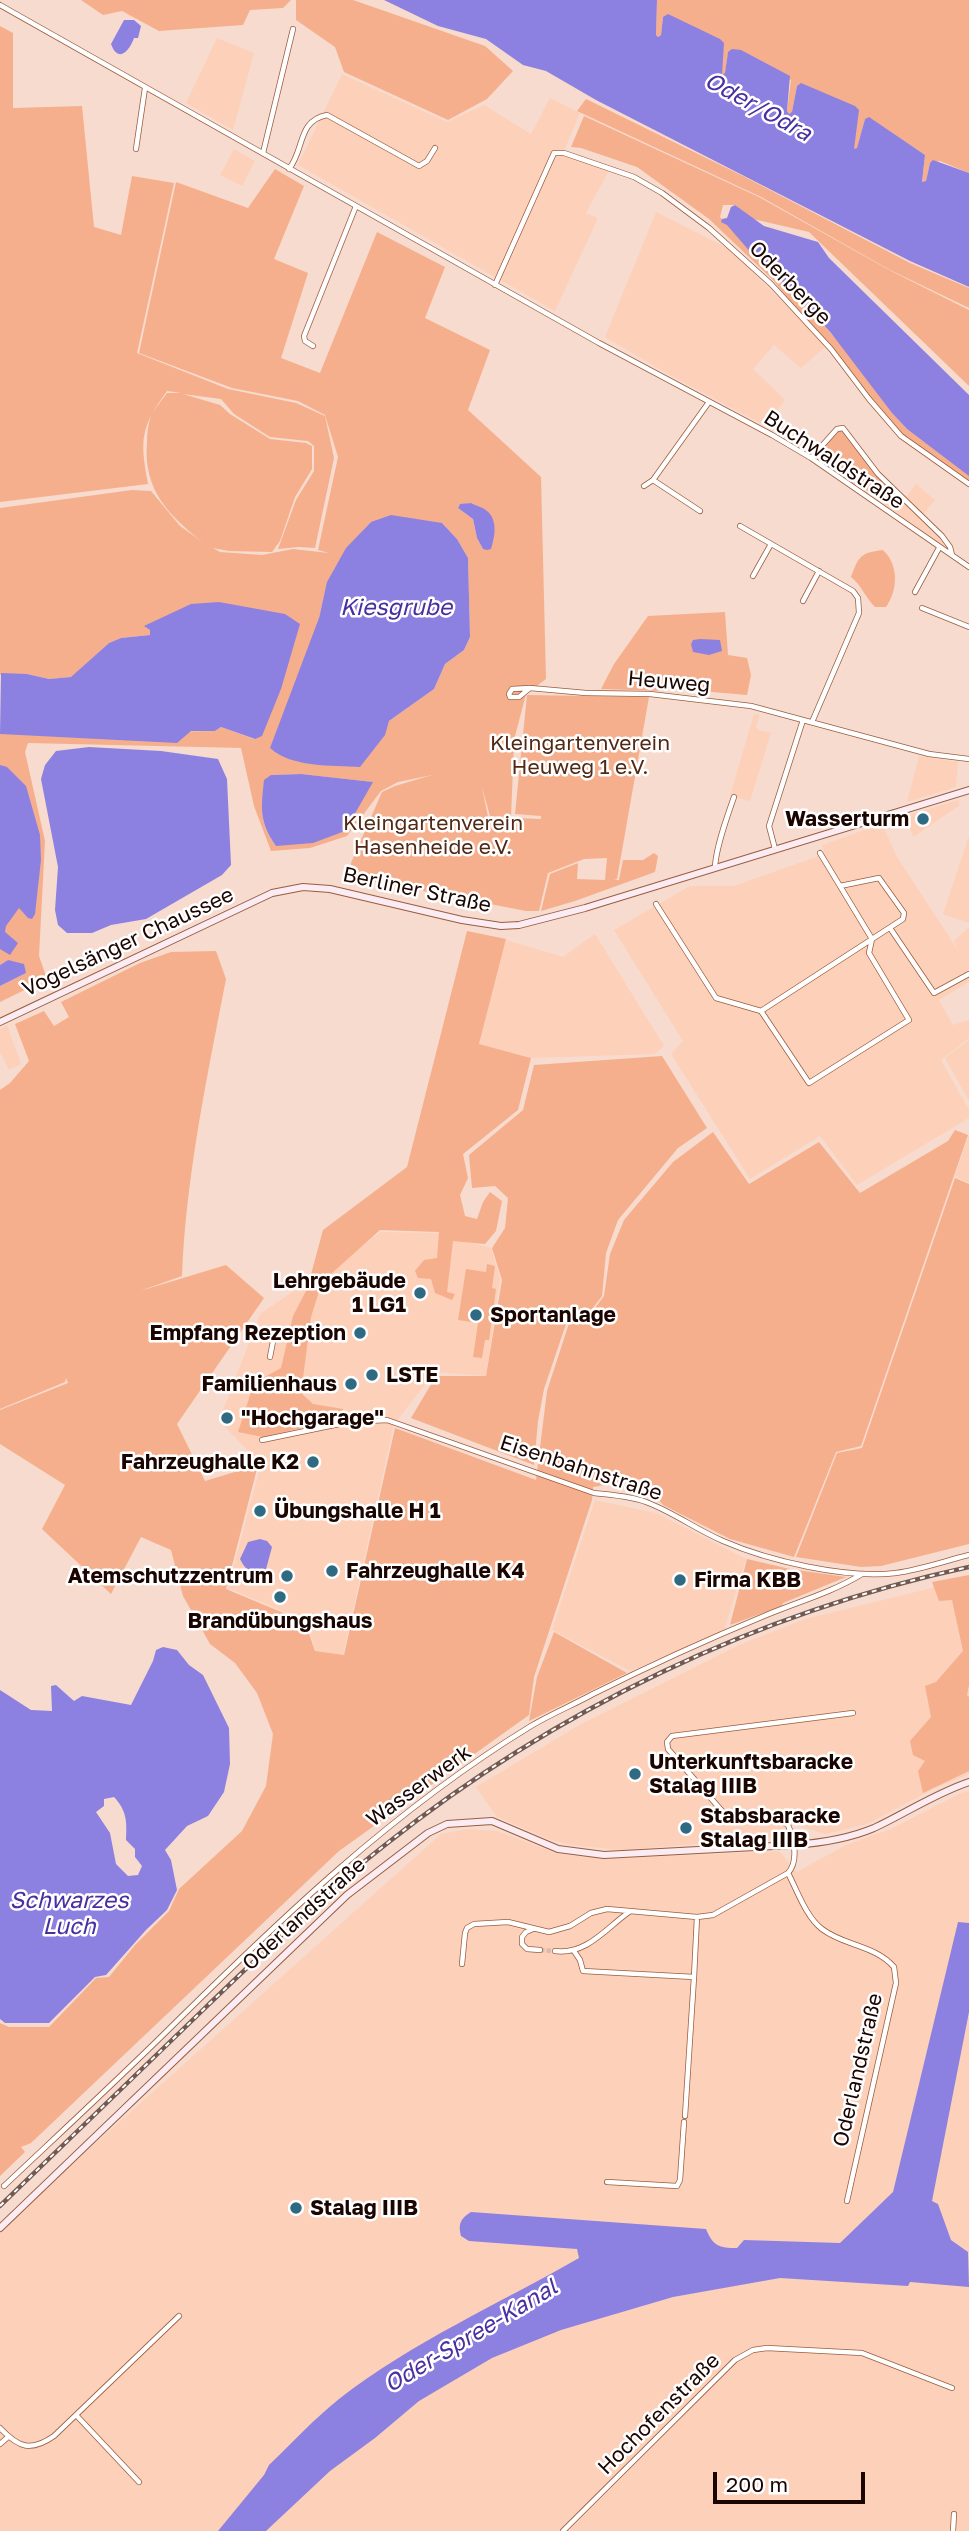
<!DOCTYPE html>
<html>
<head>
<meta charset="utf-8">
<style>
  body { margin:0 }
  #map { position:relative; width:969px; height:2531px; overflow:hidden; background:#f7dbce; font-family:"Golos Text",sans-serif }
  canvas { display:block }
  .scale { position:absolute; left:713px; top:2472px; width:152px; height:32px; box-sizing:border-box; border:4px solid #1a0500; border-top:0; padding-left:9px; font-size:21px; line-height:24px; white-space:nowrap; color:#1a0500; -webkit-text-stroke:5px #fff; paint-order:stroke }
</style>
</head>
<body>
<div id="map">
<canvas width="969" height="2531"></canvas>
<div class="scale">200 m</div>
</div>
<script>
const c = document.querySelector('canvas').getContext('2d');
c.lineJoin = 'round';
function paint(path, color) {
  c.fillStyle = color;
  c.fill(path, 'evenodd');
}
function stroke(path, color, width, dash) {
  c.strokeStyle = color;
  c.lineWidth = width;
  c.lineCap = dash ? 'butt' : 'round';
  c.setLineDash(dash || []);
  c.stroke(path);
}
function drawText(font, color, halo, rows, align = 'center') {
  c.font = font + ' "Golos Text",sans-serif';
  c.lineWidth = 5;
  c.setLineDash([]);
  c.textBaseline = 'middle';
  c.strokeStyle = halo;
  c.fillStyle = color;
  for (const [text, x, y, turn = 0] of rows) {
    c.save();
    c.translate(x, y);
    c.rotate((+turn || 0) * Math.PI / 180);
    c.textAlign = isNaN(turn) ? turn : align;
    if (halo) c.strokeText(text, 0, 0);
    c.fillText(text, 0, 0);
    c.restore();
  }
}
paint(new Path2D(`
  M217,38L254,53L233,130L186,103Z
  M342,74L447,122L484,105L531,134L550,98L580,113L563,153L608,172L586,213L598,218L555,311L298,165Z
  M234,149L255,161L242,186L220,175Z
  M656,212L731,250L826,346L801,368L774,345L753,369L785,400L766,426L677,379L605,337Z
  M884,481L900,497H906L916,484L935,500L920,518L941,538L945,548L873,495Z
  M754,714L760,715L756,726L758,730L771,733L750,801L730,796Z
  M919,756L958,762L956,787L907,802Z
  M958,800L960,805L913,837L906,816Z
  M882,824L897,857L959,952L954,941L969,927V982L939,1000L953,1025L969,1020V1038L941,1060L969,1110V1118L857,1185L820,1136L750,1179L671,1054L683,1041L614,930L690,886H734L816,857L824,851L822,845Z
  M969,836V923L943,914Z
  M595,934L664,1046L654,1054L533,1058L479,1044L506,940L563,957Z
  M7,1025L21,1064L9,1070L0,1052V1029Z
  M969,1040V1101L945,1058Z
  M969,1135V1183L955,1176Z
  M381,1232L436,1233L491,1248L500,1279L486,1376L435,1372L394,1424L343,1655L316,1651L306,1621L228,1588L261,1464L219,1421L260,1314Z
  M595,1500L656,1513L746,1559L724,1631L630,1671L552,1630Z
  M969,1579V1774L933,1789L867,1824L825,1834L793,1824L775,1838L620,1850L572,1845L551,1840L497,1817L476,1787L583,1723L739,1645L805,1619Z
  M969,1791V2531H0V2229L441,1834L467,1829L497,1831L558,1854L606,1859L779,1851L797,1872L846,1845L891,1829L961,1793Z`), '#fdd0b9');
paint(new Path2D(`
  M81,0H291L283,8L250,10L243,25L159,31L122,11L103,15Z
  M296,0H353L485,46L513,71L487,99L448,120L344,72L335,47L296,20Z
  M657,0H969V173L940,161L930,163L926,181L922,182L925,155L869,118L865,119L857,149L854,150L797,86L792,113L789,114L787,111L791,80L728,53L725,74L722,75L663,17L661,35L658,37L656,35Z
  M0,26L13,33V108L82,106L94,227L121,235L132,176L174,183L137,353L228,389L296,403L325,416L334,458L315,548L298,547L278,549L296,500L314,471V446L308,441L270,437L234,414L221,399L183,394L220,405L230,414L270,439L306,443L312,446V469L295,497L280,541L272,552L229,551L213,548L220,552L262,555L293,549L329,553L318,550L338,457L325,415L298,401L232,388L139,353L176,182L248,208L275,169L304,186L274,259L308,273L281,358L320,373L377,232L445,267L425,318L490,350L468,410L541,477L546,679L526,694L514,740L504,738L514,742L511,817L490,816L482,787L488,817L541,819V816L515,814L527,695L649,697L617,879L614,880H619L623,860H643L654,853L658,856L655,872L575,901L541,911L550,874L578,863L577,879L605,880L607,858L584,859L548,873L539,911H526L351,877V863L382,792L395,786L432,775L398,782L381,791L347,836L310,848L271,851L254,806L241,748L28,743L25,752L45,841L39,956L47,979L0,1002V986L26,973L8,960L0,965V734L215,731L221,727L254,739L281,689L145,626L150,630V635L121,638L109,643L72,677L49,679L27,674L0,675V508L132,490L151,491L180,526L204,543C169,516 143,490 147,443C147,434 148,424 151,416C155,408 162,400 167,393H181L167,391C140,428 140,440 148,484L0,502ZM471,503C492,516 497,515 493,542L483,549L477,538L473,519L458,508L459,505ZM371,522L442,523L457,539L468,558L470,637L464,650L445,664L434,689L389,721L319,618C329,573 339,555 371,522ZM301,774L372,782L276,846C256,818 262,806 271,775Z
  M586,99L743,176L910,263L969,288V308L890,270L761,197L577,111Z
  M584,116L759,197L891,271L969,310V386L809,232L753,219L735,205H723L720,217L793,291L845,349L892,413L907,429L969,475V482L902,439L773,280L709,219L637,167L581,148L571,147Z
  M837,430L844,432L883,481L872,494L815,453Z
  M883,550C899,565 898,590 886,607H875C865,597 862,586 851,577C859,556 860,553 883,550Z
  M725,612L728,655L747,658L751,675L747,695L666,688L664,691L601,689L614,664L648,616Z
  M467,931L506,939L479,1044L531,1058L518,1110L463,1154L468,1178L460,1195L465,1216L477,1219L483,1202L490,1192L502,1201L496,1231L485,1244L453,1241L447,1292L455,1294L452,1300L435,1293L431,1279L418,1278L415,1271L424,1260L437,1258L439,1232L380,1230L322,1282L311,1317L301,1393L313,1404L343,1409L345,1418L263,1437L238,1432L254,1383L281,1368L293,1316L307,1289L323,1230L407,1167Z
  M216,951L226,979C207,1077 186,1176 182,1276L140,1291L226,1265L264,1298L177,1424L205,1481L258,1465L226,1589L305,1622L315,1651L344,1655L395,1428L536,1480L547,1391L571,1317L586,1320L604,1296L610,1254L624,1220L673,1162L713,1132L749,1184L819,1142L860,1193L948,1141L955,1130L968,1135L861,1446L836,1452L794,1557L730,1539L663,1505L642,1479L593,1487L592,1500L534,1677L529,1715L339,1851L31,2143L21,2147L25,2152L0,2176V2023L9,2027H49L96,1978L109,1977L135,1945L169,1911L179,1889L242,1831L266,1786L273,1734L257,1693L235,1663L210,1644L183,1596L171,1550L141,1537L111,1594L42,1529L65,1485L0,1444V1410L68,1383L66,1378L65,1382L0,1409V1090L10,1083L29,1061L15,1024L44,1011L54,1026L69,1017L61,1002L140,963L171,952Z
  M662,1056L707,1128L678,1148L618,1220L606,1253L602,1296L586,1317L570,1312L544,1389L538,1421L534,1465L411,1418L436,1376H486L502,1280L492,1248L505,1228L508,1198L495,1186L472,1188L469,1155L523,1110L534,1065Z
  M955,1178L969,1184V1544L881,1566L861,1567L796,1557L837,1453L862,1448Z
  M487,1264L495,1266L492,1288L496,1289L489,1340H485L482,1358L473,1357L478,1323L458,1320L466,1269L486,1272Z
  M747,1559L790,1569L846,1577L783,1603L782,1606L730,1625Z
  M969,1575V1685L967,1695L969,1697V1771L923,1793L918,1771L925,1761L913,1755L910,1741L931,1717L925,1686L936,1682L963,1651L952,1600L939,1601L932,1582Z
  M554,1632L627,1673L529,1721L537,1677Z`), '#f6af8c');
paint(new Path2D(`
  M384,0H657L656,35L658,37L661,35L663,17L668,14L720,39L724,43L722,75L725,73L728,52L732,49L741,50L790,76L787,111L789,114L792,112L797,86L801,83L855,106L859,110L854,149L857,148L865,119L869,117L925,155L922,182L926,181L930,163L933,160L969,173V287L910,261L596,100L546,71L523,65L486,39L438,26Z
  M124,20H134L141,26L138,38H134C129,52 118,63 111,44Z
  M735,205L764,226L818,242L829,258L969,395V476L907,429L892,413L831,333L793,291L752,254L727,225L721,222L722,219L727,218L731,207Z
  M471,503C476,506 483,507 487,511C498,520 495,537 491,549L487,550L483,549L477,538L473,519L458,508L460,504Z
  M391,515L442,523L457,539L468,558L470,637L464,650L445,664L434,689L389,721L385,735L360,767C332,765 292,768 270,748L319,618L327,582L346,548L371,522Z
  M219,602L285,614L300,624L281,689L262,736L255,739L221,727L215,731H191L177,743L0,734L1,673L27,674L49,679L71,677L109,643L121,638L150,635V630L144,626L191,604Z
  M700,639L720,640L722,651L709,655L693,652L691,644L693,640Z
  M89,747L161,751L218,759L227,779L231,865L222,875L146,919L111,925L92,933H67L58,925L55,910L58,867L41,779L45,765L56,751Z
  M0,765L7,767L26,786L40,835L41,860L35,914L32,919L28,918L19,908L6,926L5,932L18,943L10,955L0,949Z
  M301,774L373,782L345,831L313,843L276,846C259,822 261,808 264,780L271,775Z
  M8,960L24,964L26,973L0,986V965Z
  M260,1539L267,1541L272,1547L265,1573C252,1575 246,1571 240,1559L248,1542Z
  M163,1647L177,1650L189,1665L203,1675L229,1728L230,1764L224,1792L208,1816L187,1826L165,1850L171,1860L177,1890L167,1910L146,1930L106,1975L95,1977L49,2023H5L0,2019V1690L31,1710L52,1711L51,1686L56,1685L74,1701L82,1696L131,1705L153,1661L156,1650ZM114,1797C127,1811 127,1822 126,1840L135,1849V1857L142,1866L138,1875L128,1876L116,1864L110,1833L96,1812L104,1806V1799Z
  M958,1922L969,1923V2012L932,2201L938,2204L951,2240L968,2252L969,2287L910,2282L908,2286L780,2278L673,2297L561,2330L492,2358L419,2401L375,2438L330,2471L266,2531H218L264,2475L269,2465C292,2443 314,2419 339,2399C412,2342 499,2304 579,2258L577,2249L469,2241L461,2236C458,2224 460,2219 471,2212L706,2229C713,2246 719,2248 737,2248L744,2240L840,2243L893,2192Z`), '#8c81e1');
stroke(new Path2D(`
  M540,1950L555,1951`), '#d6bbaf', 4.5, [4.5, 2]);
const street = new Path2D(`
  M0,5L599,343L772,435L811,458L969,567
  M136,149L145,88
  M263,153L293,29
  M289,169C305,149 297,121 327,115L419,166L427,161L435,148
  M495,285L554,153H564L634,177L662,193L709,228L771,284L831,349L869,399L901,436L969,484
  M313,346L305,341L304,336L356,206
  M811,458L837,429L843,428L878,474L942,536L950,547L952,555
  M644,486L653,480
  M700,511L653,480L709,402
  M740,526L853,591L858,598L859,613L812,722
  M753,576L771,544
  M915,592L939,548
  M803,601L819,571
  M922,608L969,627
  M530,688L512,689L509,694L510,697H519L530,688L586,693L650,694L751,706L929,754L969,759
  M775,849L769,826L803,720
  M820,853L872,939L869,953L909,1020L809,1083L761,1011L903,919L904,913L879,878L840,886
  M715,867C716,847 727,817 734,797
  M656,904L716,998L761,1011
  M890,928L934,993L969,974
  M270,1357L275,1331
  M262,1440L349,1422L387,1420L594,1493C611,1495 630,1496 646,1502C673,1512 697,1530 723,1541C769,1561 846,1579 896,1573C920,1570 945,1561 969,1555
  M788,1873C797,1890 806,1917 822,1929C844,1946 875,1945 894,1967L896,1983L847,2201
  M533,1929L526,1932L522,1937V1944L527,1949L540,1950
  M555,1951C587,1955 606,1928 629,1912
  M574,1951L580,1960L583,1971L694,1977L697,1917
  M462,1964L465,1933L467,1928L474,1924L508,1922L549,1932L570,1926L591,1913L607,1909L697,1917L713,1915L788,1873C799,1861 794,1839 788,1825L775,1817L735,1821L729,1819L668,1749L667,1742L672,1736L853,1713
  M685,2116L694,1977
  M607,2182L677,2186L680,2180L684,2122
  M4,2186C57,2136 111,2086 163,2035C277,1922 393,1810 531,1726C551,1714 573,1705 593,1694C649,1666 706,1640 764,1616C797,1602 831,1593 862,1574
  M76,2415L139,2482
  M0,2428C19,2448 31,2452 54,2436L179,2316
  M0,2444L8,2437
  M563,2531L735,2360L753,2350L767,2348L862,2353L952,2388
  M953,2531L954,2514`);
const secondary = new Path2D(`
  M0,1022L272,893L303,887L330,889L462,920L501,926L519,925L585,908L969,790
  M0,2228L347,1895L428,1833L447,1824L492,1821L558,1849L604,1855L793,1845C821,1843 848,1839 874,1828C906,1813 936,1793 969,1782`);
stroke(street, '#995d3e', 6);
stroke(secondary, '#995d3e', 8);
stroke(street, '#fff', 4.5);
stroke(secondary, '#fbebf3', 6);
const rail = new Path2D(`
  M0,2206C68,2140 137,2074 205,2008C264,1952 321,1895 385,1845C555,1710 756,1613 969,1567`);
stroke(rail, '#725a52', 4.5);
stroke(rail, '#fff', 2, [5]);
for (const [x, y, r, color] of [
  [923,819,7,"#2f6a82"],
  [420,1293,7,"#2f6a82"],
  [476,1315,7,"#2f6a82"],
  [360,1333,7,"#2f6a82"],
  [372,1375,7,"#2f6a82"],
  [351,1384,7,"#2f6a82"],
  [227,1418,7,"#2f6a82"],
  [313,1462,7,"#2f6a82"],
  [260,1511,7,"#2f6a82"],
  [332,1571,7,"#2f6a82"],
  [287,1576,7,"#2f6a82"],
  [680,1580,7,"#2f6a82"],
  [280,1597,7,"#2f6a82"],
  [635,1774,7,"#2f6a82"],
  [686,1828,7,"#2f6a82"],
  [296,2208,7,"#2f6a82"]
]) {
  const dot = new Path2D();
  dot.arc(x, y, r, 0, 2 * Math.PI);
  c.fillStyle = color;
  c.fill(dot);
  stroke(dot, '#fff', 2.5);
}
drawText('21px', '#1a0500', '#fff', [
  ["Oderberge",790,283,46],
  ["Buchwaldstraße",834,460,33],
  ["Heuweg",669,682,5],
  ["Berliner Straße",417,890,12],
  ["Vogelsänger Chaussee",128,942,-25],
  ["Eisenbahnstraße",581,1468,18],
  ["Wasserwerk",419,1786,-36],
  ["Oderlandstraße",304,1914,-42],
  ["Oderlandstraße",858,2070,-77],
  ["Hochofenstraße",659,2414,-45]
]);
drawText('21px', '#512914', '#fff', [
  ["Kleingartenverein",580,743],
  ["Heuweg 1 e.V.",580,767],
  ["Kleingartenverein",433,823],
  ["Hasenheide e.V.",433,847]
]);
drawText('bold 21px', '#1a0500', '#fff', [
  ["Wasserturm",909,819,"right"],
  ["Lehrgebäude",406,1281,"right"],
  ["1 LG1",406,1305,"right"],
  ["Sportanlage",490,1315],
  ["Empfang Rezeption",346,1333,"right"],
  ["LSTE",386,1375],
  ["Familienhaus",337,1384,"right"],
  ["\"Hochgarage\"",241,1418],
  ["Fahrzeughalle K2",299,1462,"right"],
  ["Übungshalle H 1",274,1511],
  ["Fahrzeughalle K4",346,1571],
  ["Atemschutzzentrum",273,1576,"right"],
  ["Firma KBB",694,1580],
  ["Brandübungshaus",280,1621,"center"],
  ["Unterkunftsbaracke",649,1762],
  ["Stalag IIIB",649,1786],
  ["Stabsbaracke",700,1816],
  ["Stalag IIIB",700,1840],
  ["Stalag IIIB",310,2208]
], 'left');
drawText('italic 23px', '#492f9f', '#fff', [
  ["Oder/Odra",758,107,29],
  ["Kiesgrube",396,608],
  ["Schwarzes",69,1901],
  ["Luch",69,1927],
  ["Oder-Spree-Kanal",471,2336,-31]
]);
</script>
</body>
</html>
